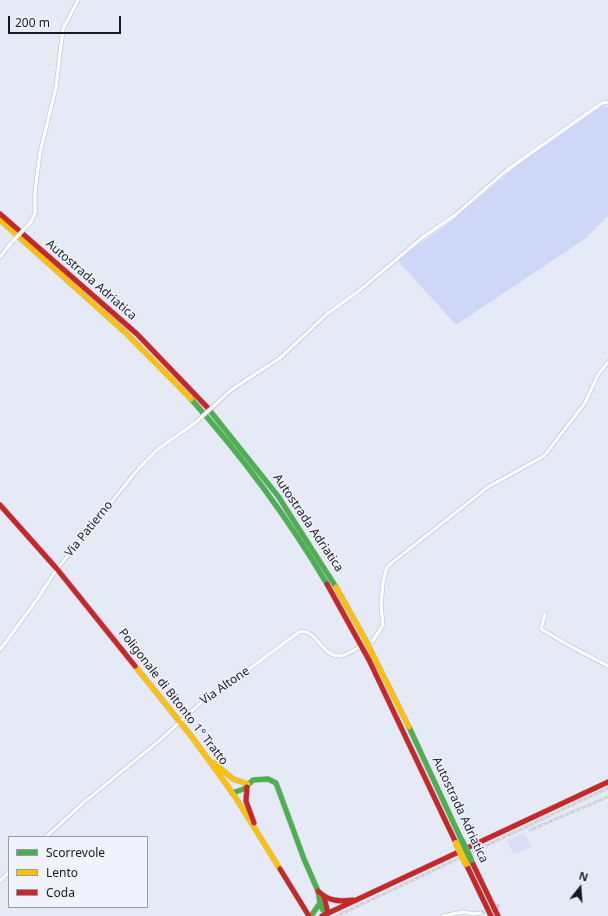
<!DOCTYPE html>
<html>
<head>
<meta charset="utf-8">
<style>
  body { margin:0 }
  #map { position:relative; width:608px; height:916px; overflow:hidden; background:#e6e9f6; font-family:"Noto Sans",sans-serif }
  canvas { display:block }
  .legend { position:absolute; left:8px; top:836px; width:140px; height:72px; box-sizing:border-box; background:#f0f2fc; border:1px solid #9a9ca5; margin:0; padding:5px 7px; list-style:none; font-size:12px; color:#181a22 }
  .legend li { display:flex; align-items:center; gap:8px; height:20px }
  .legend b { width:20px; border:1px solid #9a9ca5 }
  .north { position:absolute; left:560px; top:868px; width:40px; height:40px; -webkit-text-stroke:3px #f0f2fc; paint-order:stroke; rotate:17deg; font-size:11px; font-weight:700; line-height:16px; text-align:center; color:#181a22 }
  .north::after { content:''; display:block; margin:auto; width:14px; height:18px; background:#181a22; clip-path:polygon(50% 0,100% 100%,50% 72%,0 100%) }
  .scale { position:absolute; left:8px; top:16px; width:113px; height:18px; box-sizing:border-box; border:2px solid #181a22; border-top:0; padding-left:5px; font-size:12px; line-height:14px; white-space:nowrap; color:#181a22; -webkit-text-stroke:3px #f0f2fc; paint-order:stroke }
</style>
</head>
<body>
<div id="map">
<canvas width="608" height="916"></canvas>
<ul class="legend">
<li><b style="height:5px;background:#4caf50"></b>Scorrevole</li>
<li><b style="height:5px;background:#ffc107"></b>Lento</li>
<li><b style="height:5px;background:#c62828"></b>Coda</li>
</ul>
<div class="north">N</div>
<div class="scale">200 m</div>
</div>
<script>
const c = document.querySelector('canvas').getContext('2d');
c.lineJoin = 'round';
function paint(path, color) {
  c.fillStyle = color;
  c.fill(path, 'evenodd');
}
function stroke(path, color, width, dash) {
  c.strokeStyle = color;
  c.lineWidth = width;
  c.lineCap = dash ? 'butt' : 'round';
  c.setLineDash(dash || []);
  c.stroke(path);
}
function drawText(font, color, halo, rows, align = 'center') {
  c.font = font + ' "Noto Sans",sans-serif';
  c.lineWidth = 3;
  c.setLineDash([]);
  c.textBaseline = 'middle';
  c.strokeStyle = halo;
  c.fillStyle = color;
  for (const [text, x, y, turn = 0] of rows) {
    c.save();
    c.translate(x, y);
    c.rotate((+turn || 0) * Math.PI / 180);
    c.textAlign = isNaN(turn) ? turn : align;
    if (halo) c.strokeText(text, 0, 0);
    c.fillText(text, 0, 0);
    c.restore();
  }
}
paint(new Path2D(`
  M524,833L532,847L513,854L507,840Z`), '#dadff7');
paint(new Path2D(`
  M601,105L606,107L608,106V216L585,239L456,325L399,262L400,258L453,220L524,160Z`), '#cfd7f9');
stroke(new Path2D(`
  M481,913L500,905`), '#c7cad6', 3.5, [3.5, 2]);
const street = new Path2D(`
  M31,222L35,213V192L40,153L56,87L63,29L78,0
  M0,257L10,244
  M217,403L231,390L280,358L327,314L360,290L423,237L454,216L507,170L602,103L608,102
  M545,614L541,629L570,646L608,666
  M373,641L383,625L381,605L383,583L386,570L389,565L488,487L544,456L585,403L598,375L608,362
  M0,650L38,598L57,569L139,468L158,449L195,423
  M46,837L83,803L159,741L207,697L233,681L299,632C318,627 322,662 344,655C349,654 354,650 358,648
  M0,881L9,872
  M443,916L463,912L474,914L481,913`);
const fast = new Path2D(`
  M191,399C242,456 288,518 327,584
  M207,407L278,496L336,587
  M409,727L462,841
  M232,793L244,789L253,780L268,779L276,783L304,859L318,891L320,903L323,910L328,913
  M311,916L320,903`);
const slow = new Path2D(`
  M0,220L126,333L191,399
  M336,587L365,639L409,727
  M135,666L192,737L234,795L280,869
  M214,763L233,779L248,784`);
const jam = new Path2D(`
  M0,214L137,334L207,407
  M0,505L57,569L135,666
  M327,584L369,660L456,843
  M247,787L246,801L254,823
  M471,860L498,916
  M466,864L491,916
  M280,869L309,916
  M318,891C328,901 339,902 353,900
  M324,897L328,913
  M322,916L608,782`);
stroke(street, '#b7b9c3', 4.5);
stroke(fast, '#b7b9c3', 6);
stroke(slow, '#b7b9c3', 6);
stroke(jam, '#b7b9c3', 6);
stroke(street, '#fbfcfe', 3.5);
stroke(fast, '#4caf50', 5);
stroke(slow, '#ffc107', 5);
stroke(jam, '#c62828', 5);
const rail = new Path2D(`
  M530,830L608,797
  M337,916L608,788`);
stroke(rail, '#ccced1', 2.5);
stroke(rail, '#f0f2fc', 1, [3]);
const streetBridge = new Path2D(`
  M10,244L31,222
  M195,423L217,403`);
const fastBridge = new Path2D(`
  M462,841L471,860`);
const slowBridge = new Path2D(`
  M456,843L466,864`);
stroke(streetBridge, '#b7b9c3', 4.5, []);
stroke(fastBridge, '#b7b9c3', 7, []);
stroke(slowBridge, '#b7b9c3', 7, []);
stroke(streetBridge, '#fbfcfe', 3.5);
stroke(fastBridge, '#4caf50', 6);
stroke(slowBridge, '#ffc107', 6);
drawText('12px', '#181a22', '#f0f2fc', [
  ["Autostrada Adriatica",91,280,41],
  ["Autostrada Adriatica",308,523,56],
  ["Via Patierno",89,529,-51],
  ["Via Altone",225,686,-35],
  ["Poligonale di Bitonto 1° Tratto",173,697,52],
  ["Autostrada Adriatica",460,810,65]
]);
</script>
</body>
</html>
